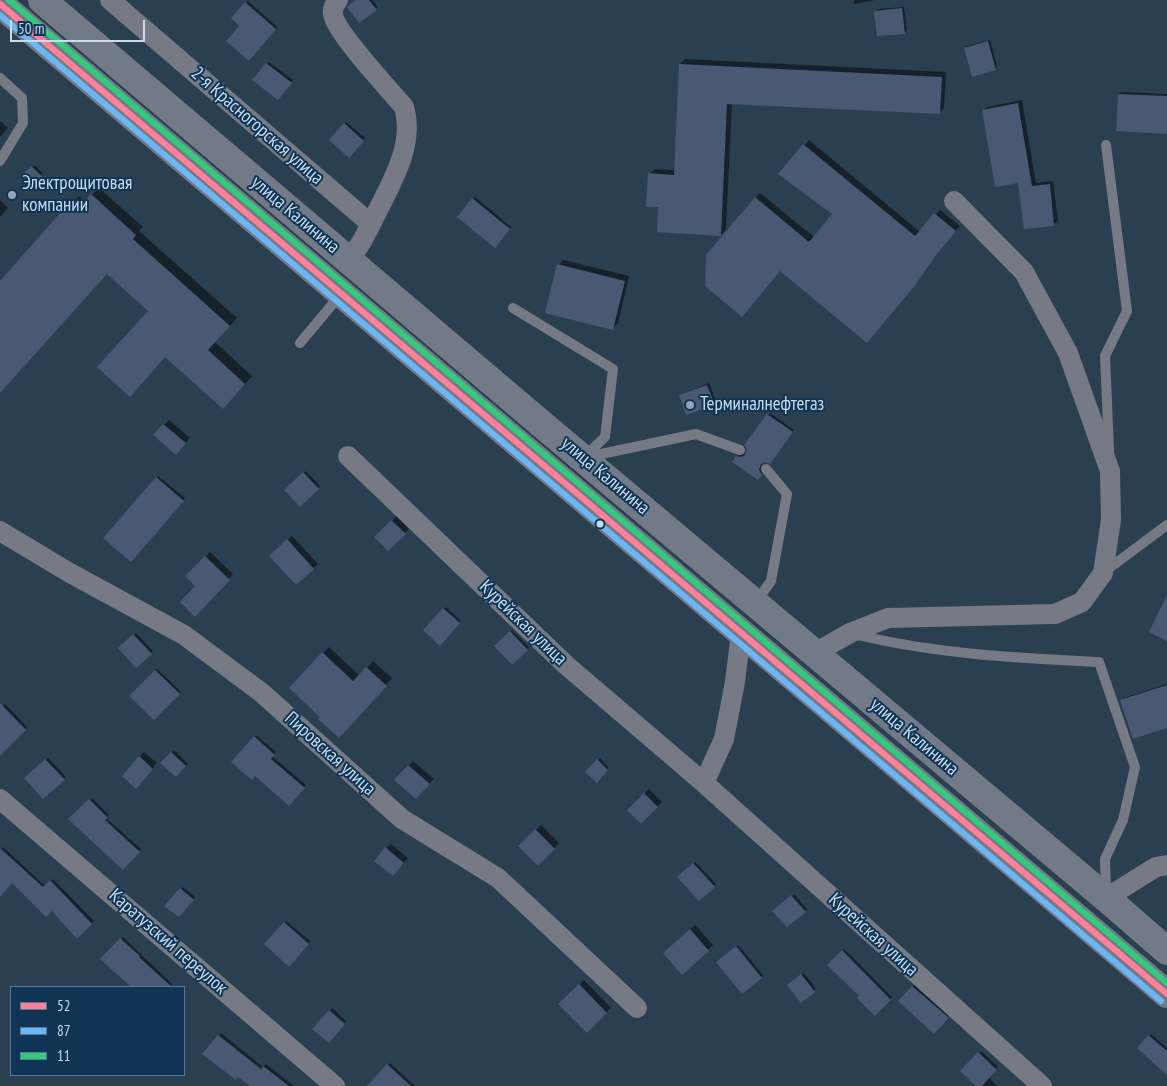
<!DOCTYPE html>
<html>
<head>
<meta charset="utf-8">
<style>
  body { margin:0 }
  #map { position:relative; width:1167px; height:1086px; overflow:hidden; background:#2a3f50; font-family:"PT Sans Narrow",sans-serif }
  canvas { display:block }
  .legend { position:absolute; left:10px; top:986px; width:175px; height:90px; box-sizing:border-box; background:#103554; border:1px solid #5a7892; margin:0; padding:6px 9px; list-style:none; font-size:15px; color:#c8dcef }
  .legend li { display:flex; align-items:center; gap:10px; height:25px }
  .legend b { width:25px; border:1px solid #5a7892 }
  .scale { position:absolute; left:10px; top:20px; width:135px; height:22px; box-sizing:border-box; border:2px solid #c8dcef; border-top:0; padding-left:6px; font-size:15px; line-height:18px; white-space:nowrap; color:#c8dcef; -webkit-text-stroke:4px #103554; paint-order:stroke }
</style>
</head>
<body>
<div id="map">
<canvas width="1167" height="1086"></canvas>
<ul class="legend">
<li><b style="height:6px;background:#ff8098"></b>52</li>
<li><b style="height:6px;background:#6db6f5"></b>87</li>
<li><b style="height:6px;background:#33ca7d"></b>11</li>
</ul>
<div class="scale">50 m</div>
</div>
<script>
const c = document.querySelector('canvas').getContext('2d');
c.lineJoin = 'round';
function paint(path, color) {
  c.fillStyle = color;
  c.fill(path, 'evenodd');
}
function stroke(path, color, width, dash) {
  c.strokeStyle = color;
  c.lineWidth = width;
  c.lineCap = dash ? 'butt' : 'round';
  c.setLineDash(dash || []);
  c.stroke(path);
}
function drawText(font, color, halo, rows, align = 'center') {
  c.font = font + ' "PT Sans Narrow",sans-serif';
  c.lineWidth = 4;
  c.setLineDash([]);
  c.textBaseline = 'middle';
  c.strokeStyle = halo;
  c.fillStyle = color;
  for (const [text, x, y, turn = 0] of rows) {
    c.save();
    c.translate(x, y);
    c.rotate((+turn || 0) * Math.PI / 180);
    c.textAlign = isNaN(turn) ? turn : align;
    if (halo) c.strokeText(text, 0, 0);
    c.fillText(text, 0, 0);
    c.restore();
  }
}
paint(new Path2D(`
  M358,0H372L378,7L376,9Z
  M854,0H875L854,4Z
  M248,1L277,27L249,59L241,26L232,18Z
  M904,7L907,30L905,33L876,11L878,9Z
  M990,40L997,67L995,69L965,48L967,46Z
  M685,59L946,72L944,108L939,113L732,103L726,229L721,235L660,206L649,174L655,169L676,170L680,64Z
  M269,62L293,80L280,97L254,80Z
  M1121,92L1167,94V132L1119,94Z
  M1022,100L1036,183L1053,181L1058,221L1054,224L1019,182L983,110L987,107Z
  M0,121L8,128L0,137Z
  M346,122L365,138L349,156L330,140Z
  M809,140L920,232L940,210L960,226L941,248L921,277L871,337L781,270L707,256L760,193L814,237L834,214L780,174Z
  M34,165L43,173L32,185L23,177Z
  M99,188L143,227L139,231L237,318L215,342L252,376L230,400L149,311L107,273L0,392V283L79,196L85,202Z
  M475,197L511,227L497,244L473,199Z
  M0,200L8,208L0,217Z
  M563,260L629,276L618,323L613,328L558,265Z
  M709,383L716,402L714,404L680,395Z
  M770,413L794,430L772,460L762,462L761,467L763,472L759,477L737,457L739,454H746L748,449L746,445Z
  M169,420L190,438L181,448L164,425Z
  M306,471L320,486L300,505L286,490Z
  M158,476L185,498L131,561L105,538Z
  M397,516L409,529L388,549L376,537Z
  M292,536L318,564L313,568L275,551Z
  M210,552L233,574L195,615L197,586L187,576Z
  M446,607L461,621L440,644L425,630Z
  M512,630L529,647L512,663L495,646Z
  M136,633L153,651L136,666L120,648Z
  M329,647L360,676L373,661L392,678L345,730L323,653Z
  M157,669L181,692L154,719L131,696Z
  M1167,684V727L1122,700L1124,698Z
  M5,704L27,727L2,752L0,749V709Z
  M256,735L276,752L272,756L306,785L289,804L255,775L232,762Z
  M174,750L188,764L176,776L162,762Z
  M144,752L157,763L141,782L139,757Z
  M48,758L66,777L44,798L26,778Z
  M600,758L609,768L597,781L587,772Z
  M413,761L434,779L421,793L396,780Z
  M649,789L662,802L641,822L628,810Z
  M92,798L109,815L106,818L141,849L123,868L70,819Z
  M541,825L559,843L538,864L520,846Z
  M391,844L408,858L398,870L386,848Z
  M3,847L45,886L53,879L94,921L77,937L52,909L12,882L0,881V850Z
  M695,862L716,884L699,899L679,877Z
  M183,887L195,897L179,915L166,906Z
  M794,894L807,909L788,926L774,911Z
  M286,921L310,941L289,965L265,944Z
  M695,925L713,945L708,950L669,948Z
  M123,937L172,984L169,987H135L102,959Z
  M738,945L763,975L761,977L720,960Z
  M844,949L892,997L875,1014L861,996L829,965Z
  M804,973L816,989L801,1001L790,983Z
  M584,980L611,1008L587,1032L560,1004Z
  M915,984L950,1016L934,1033L900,1001Z
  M332,1008L346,1021L329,1041L314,1029Z
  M221,1033L263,1067L266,1064L294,1086H252L204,1053Z
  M1151,1034L1167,1048V1074L1138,1048Z
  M981,1051L998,1067L989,1077L997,1086H978L962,1071Z
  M390,1063L415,1086H379L374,1081Z`), '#0007');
paint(new Path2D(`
  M356,0H369L377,10L359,23L347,7Z
  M245,2L276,29L249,61L226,41L239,26L231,18Z
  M902,8L905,34L877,36L874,11Z
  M988,41L996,70L972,77L964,48Z
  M266,63L292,83L278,100L252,80Z
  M679,64L942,77L940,114L727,104L721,236L657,232L658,207H646L648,173L674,175Z
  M1118,94L1167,96V134L1116,131Z
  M1018,103L1032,186L1050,184L1054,226L1024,229L1018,183L995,187L982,110Z
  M344,123L364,141L349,158L329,140Z
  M803,144L915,236L934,213L956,231L937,254L916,284L867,343L780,271L742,317L705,286L706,255L755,197L809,242L832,214L778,174Z
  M31,166L42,176L32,187L21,177Z
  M91,194L136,235L133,239L230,326L208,350L245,384L223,409L165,357L130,397L97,367L148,311L107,274L0,393V281L70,202L78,209Z
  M472,198L510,229L495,248L457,217Z
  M557,264L625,281L613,330L545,313Z
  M707,385L715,405L686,415L679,395Z
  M767,414L793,432L770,464L765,462L761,464L759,470L762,475L758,480L732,462L736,456L741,457L745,455L747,449L744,445Z
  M163,424L186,443L176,455L153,435Z
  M303,472L319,489L300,507L284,490Z
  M156,477L184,501L131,562L103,538Z
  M391,520L406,534L388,551L374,537Z
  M287,539L314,569L296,585L269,556Z
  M205,556L230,580L195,617L180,602L195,586L185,576Z
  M1167,595V641L1149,632Z
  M443,608L460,623L440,646L423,630Z
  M510,631L528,650L512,665L494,646Z
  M133,634L152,654L136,668L118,648Z
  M322,652L353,681L366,667L387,686L339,738L318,719L320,717L289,688Z
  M155,670L180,694L154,720L129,696Z
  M1167,685V728L1133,739L1120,700Z
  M0,703L26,730L0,756Z
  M254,736L275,755L271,759L305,788L289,806L255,776L252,780L231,762Z
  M171,752L186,766L176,777L160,763Z
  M139,756L153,769L136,789L122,776Z
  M45,759L65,780L43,799L24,778Z
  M597,759L608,770L597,783L585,772Z
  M408,765L430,784L416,799L394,780Z
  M644,793L658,807L641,824L627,810Z
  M89,799L108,818L105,820L140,852L123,870L68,819Z
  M535,829L555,849L538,866L518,846Z
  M385,847L404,863L393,876L374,861Z
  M0,848L43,887L50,880L92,924L77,939L52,911L46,917L12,883L0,897Z
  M693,863L715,887L699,901L677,877Z
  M180,888L194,900L179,917L164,906Z
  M791,895L806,912L787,927L772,911Z
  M284,922L309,944L289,967L264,944Z
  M690,929L709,951L682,975L663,953Z
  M120,938L140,956L139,957L172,987H131L100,959Z
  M736,946L762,978L742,994L716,962Z
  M842,950L891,1000L875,1016L857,998L859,996L827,965Z
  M801,974L815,992L801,1003L787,985Z
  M579,984L607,1013L587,1033L558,1004Z
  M912,986L949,1018L934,1034L898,1001Z
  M329,1010L345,1024L329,1043L312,1029Z
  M218,1035L261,1069L263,1066L289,1086H250L238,1077L236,1080L202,1054Z
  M1148,1035L1167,1051V1075L1137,1048Z
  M978,1052L997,1070L982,1086H976L960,1071Z
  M387,1064L411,1086H367Z`), '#4a5973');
stroke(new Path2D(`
  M0,78L22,98L23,123L0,161
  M1106,145L1127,311L1105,356L1109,450
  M513,308L613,369L605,437L583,458
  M300,343L341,294
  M587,457L696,434L740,450
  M1104,572L1167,525
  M756,602L771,581L787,494L766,469
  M854,634C934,654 1017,658 1099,662L1135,767L1123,820L1105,859L1106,892`), '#767a84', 10);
stroke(new Path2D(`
  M110,0L371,224L361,243L349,260
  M338,0C335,4 332,8 333,14C335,32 390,90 404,107C416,147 388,188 371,224
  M348,456L566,665L704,783L1042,1086
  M0,531L70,573L184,635L262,693L402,819L498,878L637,1008
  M815,653L850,633L888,618L1055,614L1082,602L1103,573L1111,520L1110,471L1068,353L1024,272L954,201
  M704,783L724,739L735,682L741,633
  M0,799L335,1086
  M1106,898L1156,867L1167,865`), '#767a84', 20);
stroke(new Path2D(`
  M42,0L538,421L1106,898L1167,951
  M0,4L1167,994`), '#737a87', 28);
stroke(new Path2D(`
  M0,4L1167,994`), '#ff8098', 6);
stroke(new Path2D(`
  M0,15L1161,1001`), '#6db6f5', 6);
stroke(new Path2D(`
  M9,0L1167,983`), '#33ca7d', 6);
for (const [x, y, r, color] of [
  [12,195,5,"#91a5b7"],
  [690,405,5,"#91a5b7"],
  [600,524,4.5,"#c8dcef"]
]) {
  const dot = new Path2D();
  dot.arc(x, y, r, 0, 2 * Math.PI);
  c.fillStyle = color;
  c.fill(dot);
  stroke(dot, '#103554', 2);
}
drawText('19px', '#c8dcef', '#103554', [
  ["2-я Красногорская улица",257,126,41],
  ["улица Калинина",295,215,40],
  ["улица Калинина",605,476,40],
  ["Курейская улица",523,623,44],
  ["улица Калинина",914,737,40],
  ["Пировская улица",330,754,42],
  ["Курейская улица",873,935,42],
  ["Каратузский переулок",168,942,41]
]);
drawText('19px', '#c8dcef', '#103554', [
  ["Электрощитовая",22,184],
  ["компании",22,206],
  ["Терминалнефтегаз",700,405]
], 'left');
</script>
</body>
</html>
